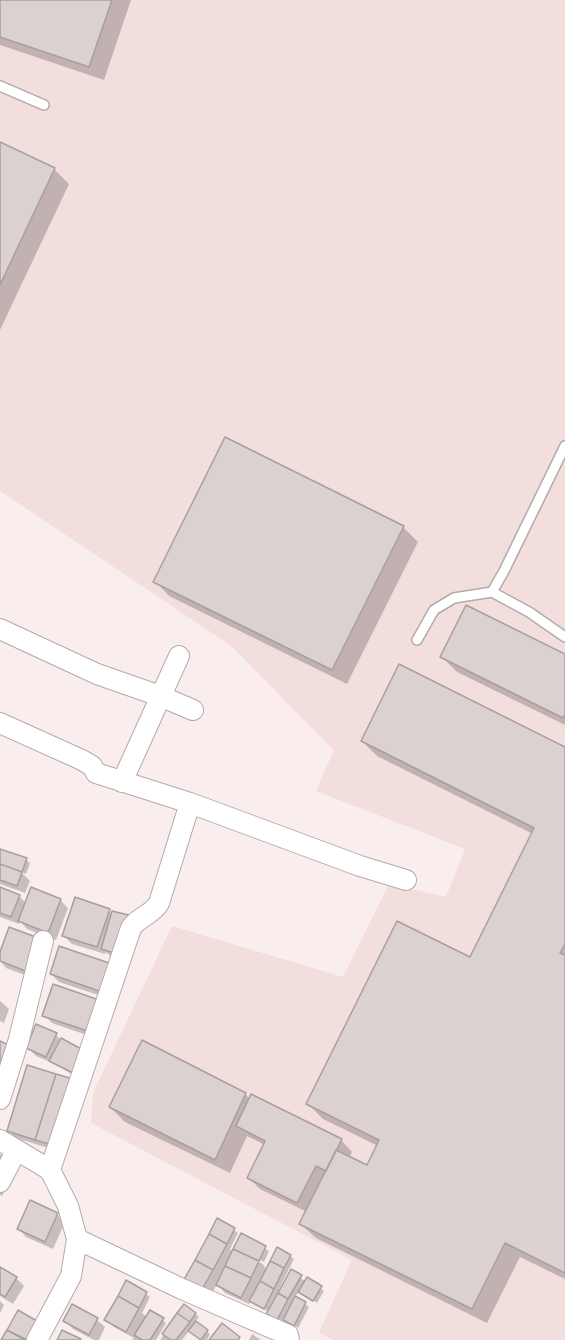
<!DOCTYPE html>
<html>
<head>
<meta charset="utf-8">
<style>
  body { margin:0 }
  canvas { display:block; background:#f9eded }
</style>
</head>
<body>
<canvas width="565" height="1340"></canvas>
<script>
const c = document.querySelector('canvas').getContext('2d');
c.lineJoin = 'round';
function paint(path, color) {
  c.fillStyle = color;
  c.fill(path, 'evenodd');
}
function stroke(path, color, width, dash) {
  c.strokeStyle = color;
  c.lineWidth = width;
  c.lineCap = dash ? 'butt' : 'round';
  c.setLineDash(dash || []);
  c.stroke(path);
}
paint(new Path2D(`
  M0,0H565V1340H332L319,1332L352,1260L91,1123L93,1093L172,926L343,977L389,884L446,897L465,849L316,791L334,750L230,645L0,491Z`), '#f3dede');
paint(new Path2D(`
  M0,0H131L104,80L0,45Z
  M0,144L54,169L69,184L0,330Z
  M403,527L418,542L347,684L169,596L155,581Z
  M565,656V725L457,672L442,657Z
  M362,741L565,749V1279L520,1257L487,1323L316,1238L301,1224L307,1212L260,1189L249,1178L265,1145L247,1136L230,1173L125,1122L110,1107L245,1094L250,1099L341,1140L352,1152L349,1158L367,1167L378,1146L323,1119L308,1104L470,959L533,834L377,756Z
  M0,850L26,860L30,863L26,874L21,872L30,881L25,893L0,884Z
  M0,889L19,896L26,903L60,900L68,908L56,940L27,929L20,921L19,924L0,917Z
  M109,910L112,914L129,962L110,956L106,952L105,954L72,944L64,936Z
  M40,940L36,979L6,968L0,961V956Z
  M60,948L110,999L59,982L51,974Z
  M0,1001L9,1009L4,1023L0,1021Z
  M104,1003L101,1040L52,1023L44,1015Z
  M56,1035L61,1040L81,1080L55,1064L36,1056L28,1048Z
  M28,1067L64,1153L16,1138L8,1130Z
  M0,1154L18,1168L2,1196L0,1195Z
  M57,1215L65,1222L53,1249L26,1237L19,1229Z
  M218,1220L238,1233L230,1249L233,1252L241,1235L269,1251L264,1262L237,1249V1252L263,1264L267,1271L278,1249L294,1259L279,1289L281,1291L292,1271L306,1282L308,1279L324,1291L317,1303L299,1290L295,1298L309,1307L298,1328L283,1318L281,1322L272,1317L269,1312L251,1301L249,1304L225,1293L217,1284L209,1299L192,1290L184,1282Z
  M0,1269L16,1278L24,1286L13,1304L0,1296Z
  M127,1282L150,1297L142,1313L147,1317L163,1320L166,1323L156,1340H132L134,1338L114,1327L106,1319Z
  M0,1301L4,1305L0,1313Z
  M72,1306L97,1320L105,1327L99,1340H94L73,1329L65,1321Z
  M184,1306L199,1317L195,1322L210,1334L207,1340H203L190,1330L182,1340H160Z
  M252,1334L261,1340H249Z`), '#0003');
const building = new Path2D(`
  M0,0H112L89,67L0,37Z
  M0,142L55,168L0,285Z
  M225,437L404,526L332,670L153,582Z
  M466,605L565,654V714L563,718L440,657Z
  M399,664L565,747V944L560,953L565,955V1273L505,1243L472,1309L299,1224L336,1150L367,1165L379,1140L306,1104L397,921L470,957L534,828L361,741Z
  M0,849L27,858L22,872L0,864Z
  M0,864L22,872L17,886L0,880Z
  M0,887L20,895L11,917L0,913Z
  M31,887L61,899L48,933L18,921Z
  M75,897L110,909L97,947L62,936Z
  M112,911L133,916L121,955L101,949Z
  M9,927L41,939L28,972L0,961V952Z
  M59,946L112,964L102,992L50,974Z
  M53,984L105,1002L94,1033L42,1016Z
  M36,1024L57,1033L46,1057L26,1048Z
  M61,1038L85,1051L73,1073L49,1061Z
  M142,1040L246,1093L215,1160L109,1107Z
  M0,1041L10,1046L0,1068Z
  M27,1065L56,1074L35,1140L7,1131Z
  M56,1074L77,1080L56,1146L35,1140Z
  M251,1094L342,1139L326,1171L316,1166L297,1203L247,1178L265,1141L236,1126Z
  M30,1200L58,1213L45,1242L17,1229Z
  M217,1218L235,1228L227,1244L209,1234Z
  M241,1233L266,1246L259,1261L233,1249Z
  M209,1234L227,1244L213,1270L195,1260Z
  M277,1247L291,1255L284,1268L270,1261Z
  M233,1249L259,1261L251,1278L225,1266Z
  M195,1260L213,1270L200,1293L182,1283Z
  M270,1261L284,1268L274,1289L260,1281Z
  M225,1266L251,1278L241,1298L216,1285Z
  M0,1267L17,1277L5,1297L0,1294Z
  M291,1269L302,1275L288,1299L278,1293Z
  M307,1277L322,1286L313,1301L298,1292Z
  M126,1280L147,1292L139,1308L118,1296Z
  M260,1281L274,1289L264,1309L249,1301Z
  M278,1293L288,1299L277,1320L266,1314Z
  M118,1296L139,1308L126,1332L104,1320Z
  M295,1296L306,1302L294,1326L283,1320Z
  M72,1304L98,1318L89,1335L63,1321Z
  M184,1304L196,1313L190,1322L177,1313Z
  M18,1310L37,1321L27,1340L7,1330Z
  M150,1310L164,1318L150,1340H142L134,1335Z
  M177,1313L190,1322L176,1340H171L162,1334Z
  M196,1321L208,1330L201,1340L188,1331Z
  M222,1323L240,1337L238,1340H209Z
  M7,1330L25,1340H1Z
  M62,1330L81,1339L80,1340H57Z`);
paint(building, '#dcd1d1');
stroke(building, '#a99e9e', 1.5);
const service = new Path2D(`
  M0,86L44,105
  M565,446L504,571L492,592L529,612L565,637
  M417,640L434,610L454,598L492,592`);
const minor = new Path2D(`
  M0,629L97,674L160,696L193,710
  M0,723L82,760L92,766L96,773L190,803
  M122,782L179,656
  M0,1099L19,1039L43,941
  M0,1140L50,1170L68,1206L77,1239L71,1276L37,1340
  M50,1170L131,928C138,917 152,915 159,903L190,803L360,866L406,880
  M0,1182L16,1151
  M77,1239L182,1289L288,1335L289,1340`);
stroke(service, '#b5aaa9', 12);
stroke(minor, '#b5aaa9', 22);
stroke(service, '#fff', 9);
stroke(minor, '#fff', 20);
</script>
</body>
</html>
